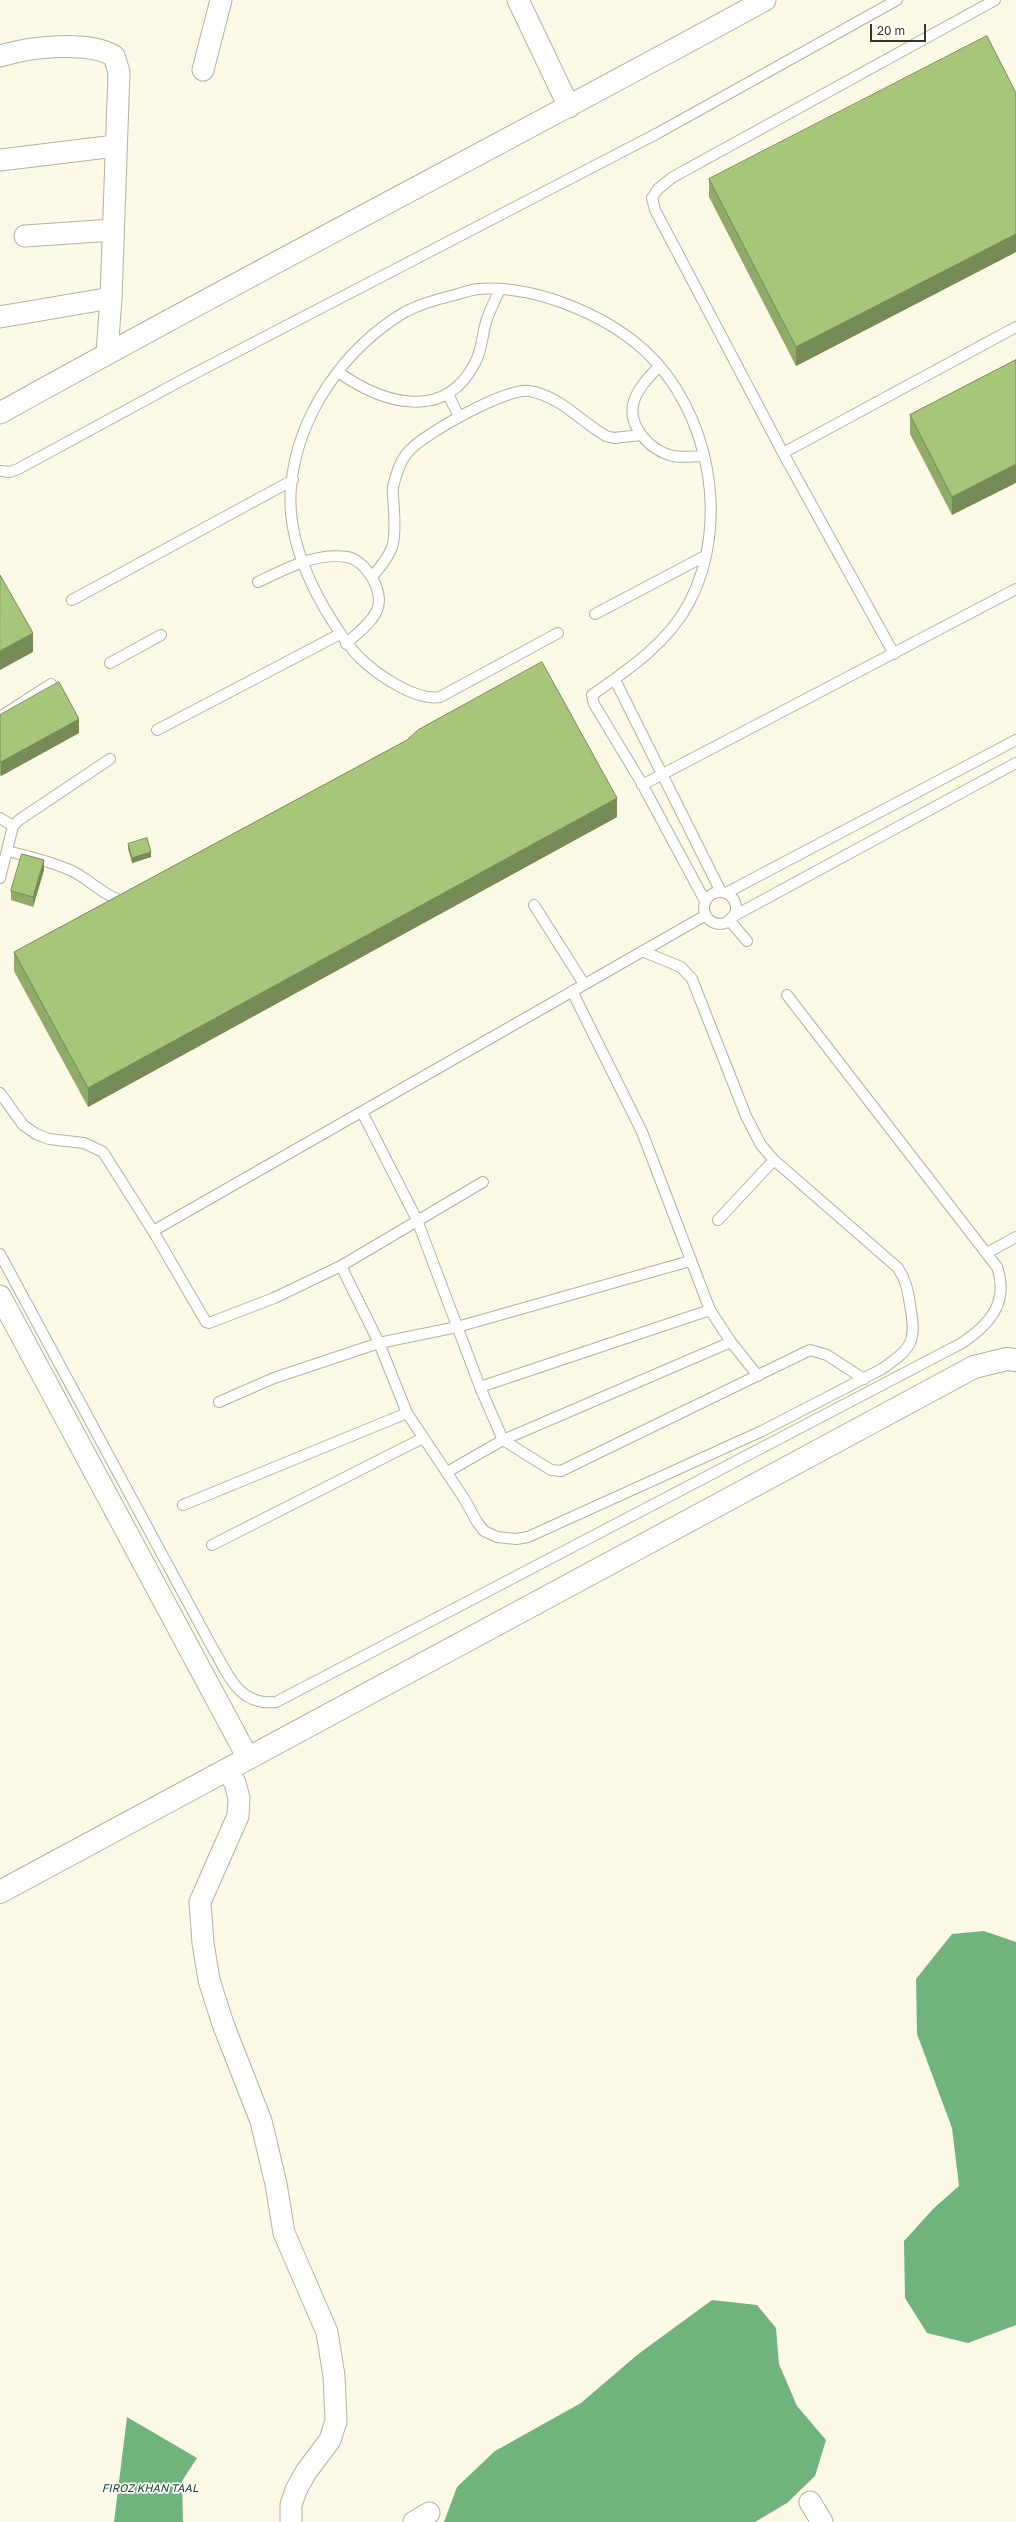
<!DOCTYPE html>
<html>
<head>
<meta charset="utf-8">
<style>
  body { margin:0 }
  #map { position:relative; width:1016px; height:2522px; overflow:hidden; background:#fcfae7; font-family:"Golos Text",sans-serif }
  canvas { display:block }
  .scale { position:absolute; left:870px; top:24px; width:56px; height:18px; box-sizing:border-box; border:2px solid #33322b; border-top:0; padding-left:5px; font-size:12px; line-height:14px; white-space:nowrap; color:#33322b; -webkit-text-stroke:3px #fff; paint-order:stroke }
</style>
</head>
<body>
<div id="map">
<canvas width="1016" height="2522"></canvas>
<div class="scale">20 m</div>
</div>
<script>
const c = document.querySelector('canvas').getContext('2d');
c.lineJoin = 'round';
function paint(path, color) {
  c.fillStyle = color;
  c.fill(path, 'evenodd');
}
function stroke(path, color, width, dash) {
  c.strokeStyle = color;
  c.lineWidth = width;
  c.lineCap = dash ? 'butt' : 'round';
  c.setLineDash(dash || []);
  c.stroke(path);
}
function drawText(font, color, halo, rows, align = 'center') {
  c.font = font + ' "Golos Text",sans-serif';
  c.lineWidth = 3.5;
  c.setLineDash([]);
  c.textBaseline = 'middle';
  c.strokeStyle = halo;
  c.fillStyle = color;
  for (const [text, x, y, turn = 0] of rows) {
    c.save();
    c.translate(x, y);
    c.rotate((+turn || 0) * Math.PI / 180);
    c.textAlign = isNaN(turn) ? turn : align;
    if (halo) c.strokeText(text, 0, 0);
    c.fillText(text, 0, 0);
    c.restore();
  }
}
paint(new Path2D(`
  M984,1931L1016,1942V2325L968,2343L927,2333L905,2298L904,2241L934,2208L959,2186L952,2128L917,2034L916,1979L952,1934Z
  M712,2300L757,2305L776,2328L779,2364L797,2406L826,2440L815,2476L787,2503L755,2522H444L457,2487L495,2451L581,2403L637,2355Z
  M127,2417L197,2458L182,2481L183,2522H114Z`), '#71b37c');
const lane = new Path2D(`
  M659,366C649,377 638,388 634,401C626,426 651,451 673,456C683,458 695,456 704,456
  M338,372C382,403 444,423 475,363C482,350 482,336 486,322C489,311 495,301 499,291
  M448,394L459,417
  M783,453L1016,327
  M0,471L10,472L18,469L184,379L658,133L897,0
  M372,577C394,551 396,545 394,511C394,503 392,494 393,487C396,475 400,460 409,451C425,433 506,388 529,391C560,396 580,421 606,436L614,438L641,435
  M258,582C285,569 316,552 347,557C366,560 385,592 377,610C372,623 356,634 346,644
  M72,600L293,480
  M595,614L705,556
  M558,633L440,697C415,701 376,674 359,657C345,642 335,626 325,609C304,573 287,529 291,487C297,416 344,348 405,312C420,304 438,299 455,295C462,293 470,290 478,289C533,285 603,313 644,350C710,410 731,524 689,603C668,643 628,670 592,695L594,704L641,782L705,901
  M894,654L783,453L655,210L652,198L658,189L673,177L995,0
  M110,663L161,635
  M615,680L721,892
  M0,717L51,684
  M157,730L340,634
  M642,785L1016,589
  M0,818L13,826
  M7,851C28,856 49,861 70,870C87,877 108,900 126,901
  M0,878L13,826L19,820L110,759
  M704 908a16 16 0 1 1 32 0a16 16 0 1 1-32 0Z
  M726,893L1016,740
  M534,905L584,984
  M732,917L1016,763
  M729,920L747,941
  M572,991L642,1132L710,1310L731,1342L758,1376
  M0,1093L23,1125L36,1134L49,1139L84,1143L103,1152L153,1231L206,1322L209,1323L274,1298L341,1266L483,1182
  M362,1112L417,1220L480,1387L503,1440L551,1470L561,1471L810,1350L827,1355L864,1379
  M718,1220L774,1160
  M153,1231L706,915
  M987,1253L1016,1237
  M0,1254L212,1647C229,1675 238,1706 276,1702L962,1343C990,1324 1009,1303 997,1267L787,995
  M341,1266L379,1343L407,1413L465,1500L477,1522L484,1531L497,1537L516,1539L528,1537L762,1431L882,1369C912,1348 917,1342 910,1305C908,1291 906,1280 898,1268L774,1160L761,1145L746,1116L692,979L681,967L642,951
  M480,1387L710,1310
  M219,1402L274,1378L379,1343L457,1327L690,1261
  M447,1472L503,1440L731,1342
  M183,1505L407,1413
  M212,1545L423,1438`);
const street = new Path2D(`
  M518,0L569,107
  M0,56C30,47 87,40 114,56L119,72L111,298L107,353
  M203,70L221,0
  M0,160L115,146
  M25,236L113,230
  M0,317L111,298
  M0,413C253,272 511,139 765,0
  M0,1296L248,1758
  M227,1770L235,1783L239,1798L238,1816L200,1902L203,1943L209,1980L223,2024L261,2121L276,2184L284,2233L327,2332L334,2376L336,2421L330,2440L306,2472L296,2490L291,2505V2522
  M810,2502L822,2522
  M414,2522L429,2513`);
const secondary = new Path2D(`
  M0,1892L974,1367L1007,1359L1016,1360`);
stroke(lane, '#b3b29f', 12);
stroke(street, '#b3b29f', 23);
stroke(secondary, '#b3b29f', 24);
stroke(lane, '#fff', 10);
stroke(street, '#fff', 21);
stroke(secondary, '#fff', 22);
paint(new Path2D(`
  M1016,93V252L796,366L709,197V179Z
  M1016,360L952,515L910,434V415Z
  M0,715L79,733L1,776L0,775Z
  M617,817L88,1107L14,971V952Z
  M128,844L151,857L132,863L128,849Z
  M44,870L33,907L11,900V891Z`), '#90aa69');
paint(new Path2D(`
  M1016,234V252L796,366V347Z
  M1016,464V483L952,515V497Z
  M33,633V652L0,670V651Z
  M79,719V733L1,776V762Z
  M617,798V817L88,1107V1088Z
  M151,852V857L132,863V858Z
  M44,860V870L33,907V897Z`), '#768b55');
const building = new Path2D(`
  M987,36L1016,93V234L796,347L709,179Z
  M1016,360V464L952,497L910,415Z
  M0,575L33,633L0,651Z
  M542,662L617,798L88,1088L14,952L407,740L418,730Z
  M59,682L79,719L1,762L0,760V715Z
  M147,838L151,852L132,858L128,844Z
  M22,854L44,860L33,897L11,891Z`);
paint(building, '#a8c67a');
stroke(building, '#768b55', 1);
drawText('italic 11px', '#194924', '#fff', [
  ["FIROZ KHAN TAAL",150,2489]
]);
</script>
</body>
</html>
